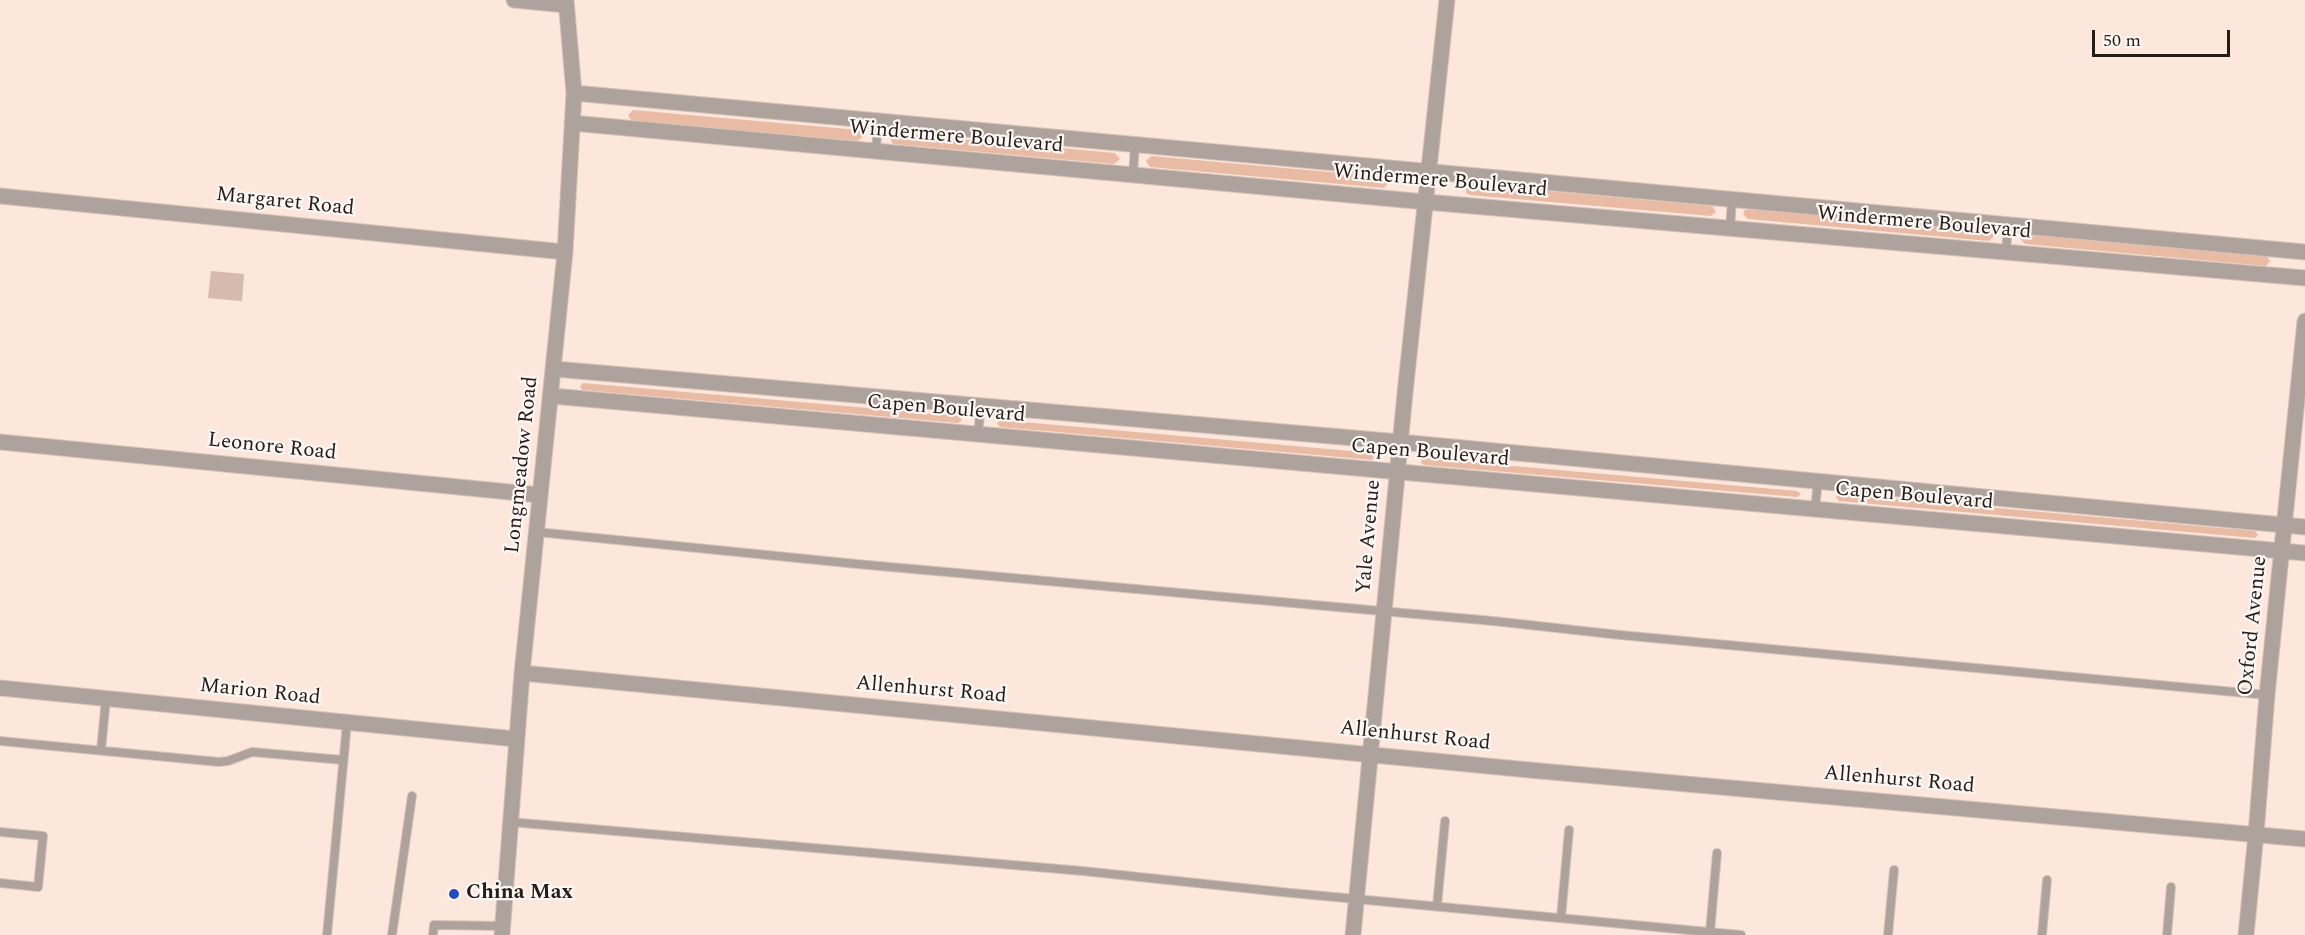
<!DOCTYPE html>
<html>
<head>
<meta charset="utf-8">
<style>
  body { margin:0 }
  #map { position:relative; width:2305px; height:935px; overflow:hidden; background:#fde6db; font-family:Spectral,serif }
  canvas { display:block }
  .scale { position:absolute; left:2092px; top:30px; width:138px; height:27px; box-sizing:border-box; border:3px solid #261c17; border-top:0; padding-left:8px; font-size:18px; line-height:21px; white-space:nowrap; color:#261c17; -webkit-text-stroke:4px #fdf8f5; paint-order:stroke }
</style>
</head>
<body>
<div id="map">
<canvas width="2305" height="935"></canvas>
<div class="scale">50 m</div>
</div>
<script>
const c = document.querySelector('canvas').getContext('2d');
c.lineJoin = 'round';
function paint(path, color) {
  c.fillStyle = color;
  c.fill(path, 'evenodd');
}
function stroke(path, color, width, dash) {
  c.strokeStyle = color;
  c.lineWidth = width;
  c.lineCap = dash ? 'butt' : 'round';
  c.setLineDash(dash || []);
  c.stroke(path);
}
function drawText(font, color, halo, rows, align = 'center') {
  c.font = font + ' Spectral,serif';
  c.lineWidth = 4.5;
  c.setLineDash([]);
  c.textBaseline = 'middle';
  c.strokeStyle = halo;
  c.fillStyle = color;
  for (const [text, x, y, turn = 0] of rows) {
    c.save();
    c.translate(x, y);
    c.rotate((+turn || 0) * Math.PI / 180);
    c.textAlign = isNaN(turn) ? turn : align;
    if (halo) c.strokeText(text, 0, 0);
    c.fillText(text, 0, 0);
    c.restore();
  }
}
paint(new Path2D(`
  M633,110L859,130L863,136L858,141L632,121L628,115Z
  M894,133L1115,153L1120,159L1114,164L893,144L890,138Z
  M1151,156L1385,177L1389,182L1384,188L1150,167L1146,161Z
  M1471,184L1712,206L1716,212L1711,216L1470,195L1466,193V189Z
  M1748,209L1990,230L1994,236L1989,241L1748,219L1743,214L1745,210Z
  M2025,233L2266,255L2270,261L2266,266L2025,244L2020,238Z
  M583,383L959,416L962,420L958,423L582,390L580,386Z
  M1000,420L1374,453L1373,460L1000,427L997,423Z
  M1422,458L1797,491L1801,494L1797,497L1424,465L1421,463Z
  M1840,494L2255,531L2258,535L2255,538L1839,501L1836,497Z`), '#e9bba5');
paint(new Path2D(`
  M211,271L244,274L242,301L208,298Z`), '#d6baad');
const service = new Path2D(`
  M876,151L878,121
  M1133,175L1135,145
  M1730,229L1732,200
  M2006,252L2008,225
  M978,434L981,405
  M1815,509L1818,481
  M537,532L857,564L1493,621L1620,635L2267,695
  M0,741L219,762L228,761L252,752L343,760
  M101,750L106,699
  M510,822L1083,871L1281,892L1741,935
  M0,832L43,836L38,887L0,883
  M1437,906L1445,821
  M1561,918L1569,830
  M1710,932L1717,853
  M327,935L347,723
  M392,935L412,796
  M433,935L434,925L502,926
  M1888,935L1894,870
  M2042,935L2047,880
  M2167,935L2171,887`);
const minor = new Path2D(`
  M514,0L566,5
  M574,93L2305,252
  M572,123L1426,202L2305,278
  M0,196L565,252
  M555,369L1400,442L2305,527
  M552,396L2305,553
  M0,442L540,495
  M522,673L1529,770L2305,839
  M0,688L516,739
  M502,935L522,673L565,252L574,93L566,0
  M1353,935L1405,393L1447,0
  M2246,935L2256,834L2267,695L2305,321`);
stroke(service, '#d6c2b8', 10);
stroke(minor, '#d6c2b8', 17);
stroke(service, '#aea29c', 8);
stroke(minor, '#aea29c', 15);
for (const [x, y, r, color] of [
  [454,894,6,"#244cba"]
]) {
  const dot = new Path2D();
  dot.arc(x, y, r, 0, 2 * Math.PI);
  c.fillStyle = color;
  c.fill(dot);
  stroke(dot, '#fdf8f5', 2);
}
drawText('21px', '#261c17', '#fdf8f5', [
  ["Windermere Boulevard",956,138,5],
  ["Windermere Boulevard",1440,182,5],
  ["Margaret Road",285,203,6],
  ["Windermere Boulevard",1924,224,5],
  ["Capen Boulevard",946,410,5],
  ["Leonore Road",272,448,6],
  ["Capen Boulevard",1430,454,5],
  ["Longmeadow Road",523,465,-84],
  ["Capen Boulevard",1914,497,5],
  ["Yale Avenue",1370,537,-85],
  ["Oxford Avenue",2254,626,-84],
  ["Allenhurst Road",931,691,5],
  ["Marion Road",260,693,6],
  ["Allenhurst Road",1415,737,6],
  ["Allenhurst Road",1899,781,5]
]);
drawText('bold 21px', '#261c17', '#fdf8f5', [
  ["China Max",466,894]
], 'left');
</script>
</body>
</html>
